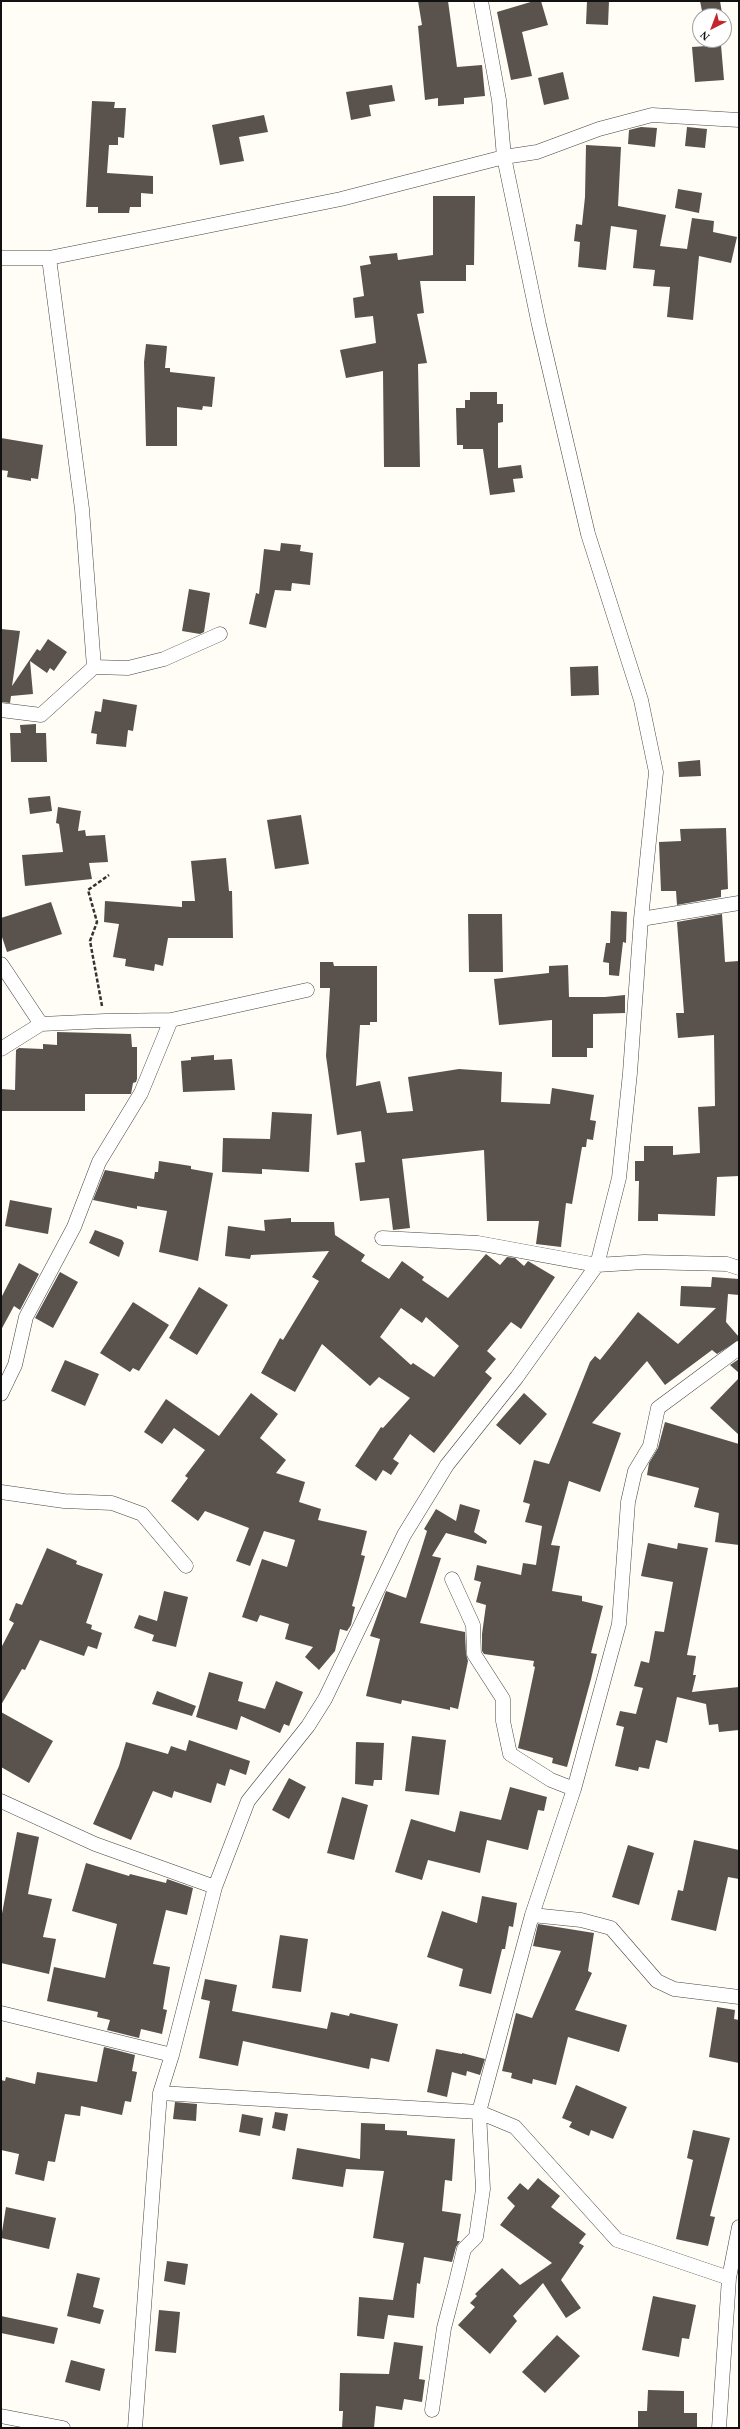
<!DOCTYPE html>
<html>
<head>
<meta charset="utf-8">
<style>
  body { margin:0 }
  #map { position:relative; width:740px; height:2429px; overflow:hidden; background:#fffdf5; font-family:Georgia,serif }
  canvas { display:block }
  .frame { position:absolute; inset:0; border:2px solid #111; pointer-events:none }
  .north { position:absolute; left:692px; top:8px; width:40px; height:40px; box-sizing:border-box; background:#fff; border:1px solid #a0a0a0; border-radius:50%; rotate:222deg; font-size:11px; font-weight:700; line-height:16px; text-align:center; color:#111 }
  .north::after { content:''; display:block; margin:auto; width:14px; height:18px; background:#c4262e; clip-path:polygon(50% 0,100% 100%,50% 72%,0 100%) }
</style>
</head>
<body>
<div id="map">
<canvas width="740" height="2429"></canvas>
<div class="frame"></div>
<div class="north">N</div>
</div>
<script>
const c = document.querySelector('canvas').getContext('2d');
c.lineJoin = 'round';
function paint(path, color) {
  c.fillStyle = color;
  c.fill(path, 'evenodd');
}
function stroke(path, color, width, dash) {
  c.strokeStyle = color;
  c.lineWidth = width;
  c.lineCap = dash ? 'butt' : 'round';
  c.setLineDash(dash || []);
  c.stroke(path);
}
paint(new Path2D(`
  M418,1H448L457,67L482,65L485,96L464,98V104L438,106V98L425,100L418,26L422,25Z
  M534,1H541L548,25L522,32L532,76L511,80L497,12Z
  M587,1H609L608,25L586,24Z
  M700,1H720L722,13L703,16Z
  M721,45L724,80L695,82L692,47Z
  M563,72L569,99L544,105L538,78Z
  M392,85L395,101L369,105L371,116L351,120L346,92Z
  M92,101L115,102L114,108H126L124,138L118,137V145H109L107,173L153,176V194L141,193V207H130L129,213H98V207H86Z
  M264,115L268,132L239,137L244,161L220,165L212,125Z
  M641,127L657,128L655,147L628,144L629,130Z
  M687,127L707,129L705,148L685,146Z
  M586,145L621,147L618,206L666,215L660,246L687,249L692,218L714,221L713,232L737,237L731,263L699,256L693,320L667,317L670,287L653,286L655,270L633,268L637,230L611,226L606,270L578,267L580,242L574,241L576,224L582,225L585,197Z
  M678,189L702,193L699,213L675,208Z
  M433,196H475L474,265H466V281H420L424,313L417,314L427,363L418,364L420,467H384L383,371L346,378L340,350L376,343L373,316L355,318L353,298L364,296L360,266L371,264L369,256L397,253L398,260L433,255Z
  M146,344L167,346L165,368H170V372L215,377L212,407L203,406L202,410L177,407V446H146L144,362Z
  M470,392H497V404H503V422L498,423V468L521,465L523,478L513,479L515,492L490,495L483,449H463V445H457L456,408H465V400H470Z
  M1,438L43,445L38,479L31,478V481L7,477L8,471L1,470Z
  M281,543L301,545L300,551L313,553L310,585L292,583L291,591L275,590L266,628L249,624L256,593L259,594L264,549L280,551Z
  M189,589L210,593L204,632L200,634L182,631Z
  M1,629L20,631L12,686L37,649L40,651L48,639L67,652L54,671L50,668L47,673L30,661L33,694L11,696L10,703L1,702Z
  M598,666L599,695L571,696L570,667Z
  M103,699L137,705L133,731L128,730L126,747L96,744L97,734L91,733L95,711L101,712Z
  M36,724V733H46L47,762H11L10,733H21L20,725Z
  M700,760L701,776L679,777L678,762Z
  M50,796L52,811L30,814L28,798Z
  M58,807L81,811L78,831L85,830L86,836L105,835L108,862L89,863L92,879L25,886L22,855L63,852L59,824L56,823Z
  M301,815L309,864L275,869L267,820Z
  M726,828L728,889L721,890V897L677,905L676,891H661L659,842L681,841L680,829Z
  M226,858L229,891H232L233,938H168L163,966L155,964L154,971L125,966L126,959L113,957L119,924L104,922L105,901L182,907V901H195L191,861Z
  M51,902L62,934L7,952L1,934V918Z
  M611,911L627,912L626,943L623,942L619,976L609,975V963L603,962L606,943H610Z
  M468,914H502L503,972H469Z
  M722,914L725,962L739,961V1176L717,1177L715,1216L658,1214V1221H638L639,1181H635V1161H644V1146H673V1155L700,1153L698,1107L715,1106L714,1035L678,1038L676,1013H684L677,922Z
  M320,962H333L334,966H377V1022H370V1025H360L356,1086L380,1081L387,1113L413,1111L408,1077L459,1069L502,1072L501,1102L550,1104L552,1088L594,1095L590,1120L596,1121L593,1140L587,1139L586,1147H582L572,1204L566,1203L561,1247L536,1244L539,1221H487L484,1150L402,1159L410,1228L393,1230L389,1198L360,1201L355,1163L365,1162L361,1131L337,1135L326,1056L330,988H320Z
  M568,965L569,997H605L625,995V1013L593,1014V1048H587V1057H552V1020L499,1025L494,979L549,973V966Z
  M57,1032L131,1034L132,1047H137V1079L136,1082L133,1083L131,1094H85V1111H1V1089L15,1090L16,1050L19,1048L43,1049V1044L57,1045Z
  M214,1055V1060L232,1059L235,1090L183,1092L181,1061L191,1060V1057Z
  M272,1112L312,1114L309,1172L262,1169V1174L222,1172L223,1138L270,1139Z
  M159,1161L191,1166V1169L213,1173L198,1261L159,1252L167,1211L137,1206V1209L93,1200L105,1170L154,1179L155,1172H158Z
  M10,1200L52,1208L48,1234L5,1226Z
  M291,1218V1222H334L335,1235L365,1255L361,1261L389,1279L402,1261L424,1277L422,1280L448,1298L486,1254L500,1265L507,1257L515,1258L524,1266L528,1261L555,1277L521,1329L511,1322L487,1351L496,1359L485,1372L492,1378L434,1453L410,1434L393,1459L399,1463L391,1475L383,1470L376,1481L355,1466L381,1427L383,1428L410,1398L379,1377L370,1386L322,1344L295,1392L261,1373L280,1338L283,1340L319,1281L312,1277L329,1251L251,1255L250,1259L225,1256L228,1226L265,1231L264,1220ZM401,1308L422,1323L426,1317L459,1346L434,1377L413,1363L411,1365L380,1337Z
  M95,1230L122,1240L124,1243L119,1257L89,1243Z
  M19,1263L39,1274L20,1310L14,1306L1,1330V1298Z
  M60,1272L78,1282L53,1328L35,1318Z
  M712,1277L739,1279V1295L728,1294L726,1322L739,1337V1340L717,1354L712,1350L665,1385L647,1361L592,1423L621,1433L600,1492L569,1481L551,1545L560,1546L552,1591L582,1596V1601L603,1606L591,1653L597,1654L591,1679L567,1767L552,1763L553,1758L518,1748L535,1667L533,1666L534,1661L484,1654L482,1651V1634L486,1605L476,1602L481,1582L474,1580L477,1565L521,1575L523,1563L536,1565L542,1526L525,1522L530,1504L523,1502L534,1460L549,1464L590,1362L595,1356L600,1360L638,1312L678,1344L716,1308L680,1306L681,1286L711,1287Z
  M199,1287L228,1305L197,1355L169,1338Z
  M133,1302L169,1325L139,1371L133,1368L130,1372L100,1353Z
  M739,1359V1373L730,1365Z
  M65,1360L99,1374L85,1406L51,1391Z
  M739,1378V1435L710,1408Z
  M251,1393L278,1414L260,1438L286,1460L276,1473L305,1482L299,1502L321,1509L318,1520L367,1531L361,1555L365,1556L352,1606L355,1607L351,1625L347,1631L340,1629L335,1651L319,1670L305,1657L313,1647L285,1639L289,1624L260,1615L257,1622L242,1617L262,1559L287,1567L295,1540L264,1531L250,1566L236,1561L249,1528L205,1511L198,1521L171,1501L188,1478L185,1476L205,1450L174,1428L162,1444L144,1432L166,1399L219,1436Z
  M524,1393L547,1414L520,1445L496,1425Z
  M665,1422L739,1444V1545L715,1542L719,1513L694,1507L699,1488L647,1475L649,1463L658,1448Z
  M460,1504L480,1510L474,1532L487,1541L486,1544L446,1533L432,1556L441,1558L420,1623L465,1632L466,1654L468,1661L458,1709L450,1707V1710L402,1700L401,1704L366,1696L380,1639L370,1636L386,1591L406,1598L427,1531L424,1529L436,1509L456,1521Z
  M648,1543L677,1549L678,1543L708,1548L687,1655L696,1656L693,1675H696L692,1692L739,1687V1730L719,1732L718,1724L709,1725L706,1704L677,1697L667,1743L656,1740L649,1769L639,1767L638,1771L615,1766L624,1727L616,1725L620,1711L636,1714L643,1688L634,1686L641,1661L649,1663L655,1631L664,1632L673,1582L641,1576Z
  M47,1548L77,1561L76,1564L103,1574L86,1623L92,1625L91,1629L102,1633L97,1649L88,1646L84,1656L40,1640L25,1670L22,1669L1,1705V1648L14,1623L9,1620L16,1603L22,1605Z
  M164,1591L188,1597L176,1647L152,1641L154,1635L134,1628L139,1615L157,1621Z
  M209,1672L243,1682L238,1701L265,1709L276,1681L303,1692L289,1726L284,1724L280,1733L241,1716L237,1730L196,1717Z
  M157,1691L196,1706L192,1716L152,1704Z
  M1,1712L53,1741L29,1783L1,1767Z
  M412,1736L446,1740L439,1795L405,1791Z
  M189,1740L250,1761L246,1775L230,1769L225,1786L217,1783L211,1803L174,1791L172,1798L153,1791L131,1840L93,1824L119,1766L126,1742L168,1754L171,1746L186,1751Z
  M356,1742L384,1743L382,1780H374L373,1786L355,1784Z
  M289,1778L306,1787L289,1819L272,1810Z
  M510,1787L547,1797L544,1811L538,1810L528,1850L487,1840L480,1873L428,1860L422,1880L395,1872L411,1819L455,1832L460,1811L501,1820Z
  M342,1797L368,1805L354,1860L327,1853Z
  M17,1832L39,1837L28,1894L52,1899L43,1937L56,1939L49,1974L1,1963V1919Z
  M694,1840L739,1850V1879L728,1877L716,1931L671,1920L678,1890L683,1891Z
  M628,1845L654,1853L639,1905L612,1897Z
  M86,1863L129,1876L130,1874L166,1883L167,1879L193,1888L187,1915L166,1910L153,1964L170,1967L163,2009L167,2010L162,2034L141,2029L139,2038L107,2030L110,2020L97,2017L98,2012L47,2001L54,1967L105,1978L117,1924L72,1911Z
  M482,1896L517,1903L513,1927L509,1926L505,1949H502L491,1994L459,1986L463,1969L427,1957L442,1911L477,1923Z
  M538,1924L594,1933L588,1971L592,1973L575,2010L627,2025L619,2052L568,2037L556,2085L533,2079L532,2084L511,2078L512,2073L502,2071L516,2013L532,2018L561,1951L533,1946Z
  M280,1935L308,1939L301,1992L272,1988Z
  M205,1979L237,1985L232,2011L327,2029L331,2012L349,2016L350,2013L398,2024L389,2062L371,2058L369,2069L243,2041L238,2066L199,2058L210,2001L201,1999Z
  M717,2007L735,2010L734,2019L739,2020V2063L709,2057Z
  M104,2047L135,2055L132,2071L137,2072L131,2102L125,2101L122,2115L81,2106L80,2116L65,2114L55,2162L48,2161L44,2181L15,2174L19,2154L1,2150V2080L5,2081L6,2077L35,2084L37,2072L97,2082Z
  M436,2049L462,2054V2053L485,2059L480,2075L467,2071L466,2076L452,2072L447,2097L427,2092Z
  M576,2085L627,2107L613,2139L591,2130L589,2136L569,2127L572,2122L562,2118Z
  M175,2102L197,2104L196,2121L173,2119Z
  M275,2112L288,2114L285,2131L272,2128Z
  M242,2114L263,2118L260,2136L239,2132Z
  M361,2123L385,2124V2130L407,2131V2135L455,2139L452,2181L445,2180L442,2211L461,2214L457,2241H460L456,2247L452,2262L424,2257L420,2284L417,2283L414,2318L388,2315L384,2339L357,2336L359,2297L393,2300L404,2243L373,2238L384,2171L346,2169L343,2187L292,2179L297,2148L360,2159Z
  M693,2130L730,2138L710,2216L715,2217L708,2246L676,2239L693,2160L687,2158Z
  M538,2178L560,2196L551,2207L586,2234L579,2243L584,2246L561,2280L581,2308L566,2318L543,2283L513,2316L517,2321L490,2354L458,2325L475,2307L470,2303L477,2296L475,2294L502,2268L520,2285L552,2263L500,2225L515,2206L507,2198L520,2183L528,2190Z
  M6,2207L56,2218L49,2249L1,2238Z
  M167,2261L188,2264L185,2285L164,2281Z
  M77,2273L100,2278L93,2307L104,2310L100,2324L67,2316Z
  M653,2296L696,2305L689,2339L682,2338L679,2357L642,2350Z
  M159,2310L180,2312L176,2353L155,2351Z
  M1,2316L58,2328L54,2344L1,2333Z
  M557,2335L580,2356L545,2393L522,2372Z
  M394,2342L423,2346L419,2379L425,2380L422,2402L404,2399L402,2410L376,2406L374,2428H342L343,2411H339L340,2373L389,2374Z
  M71,2360L105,2369L100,2391L65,2382Z
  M648,2390L684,2391V2413H697V2428H638V2411H647Z`), '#5a524d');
const minor = new Path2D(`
  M1,258H49L341,199L504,157L537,152L599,129L652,115L739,120
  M94,667L128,668L164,659L220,634
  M1,710L41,715L94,667L82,509L49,258
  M641,919L739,903
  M1,964L41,1024
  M1,1049L41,1024L105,1021L171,1020L307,990
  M382,1238L478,1243L597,1265L644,1262L727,1264L739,1268
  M1,1394L15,1365L26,1317L74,1227L99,1162L141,1093L171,1020
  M1,1492L64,1501L112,1503L142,1514L186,1566
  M452,1579L473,1625L474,1654L503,1699V1721L510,1754L551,1780L574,1789
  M1,1801L95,1844L215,1887
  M532,1915L581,1920L611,1928L657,1981L674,1989L739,1997
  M1,2013L172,2055
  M160,2093L479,2112L483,2189L476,2237L464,2249L455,2286L444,2328L432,2410
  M729,2278L617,2240L515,2127L479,2112L532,1915L574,1789L619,1624L628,1502L635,1471L650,1446L658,1408L739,1348
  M1,2416L63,2428
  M135,2428L160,2093L172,2055L215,1887L248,1801L308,1726L325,1699L404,1535L447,1465L517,1377L597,1265L619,1178L630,1073L641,919L656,772L641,700L588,534L539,325L504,157L499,100L481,1
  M719,2428L729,2278L739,2227`);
stroke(minor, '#444', 15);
stroke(new Path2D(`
  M102,1006L90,941L97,922L88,890L109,875`), '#333', 2.5, [4, 2]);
stroke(minor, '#fff', 14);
</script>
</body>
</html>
